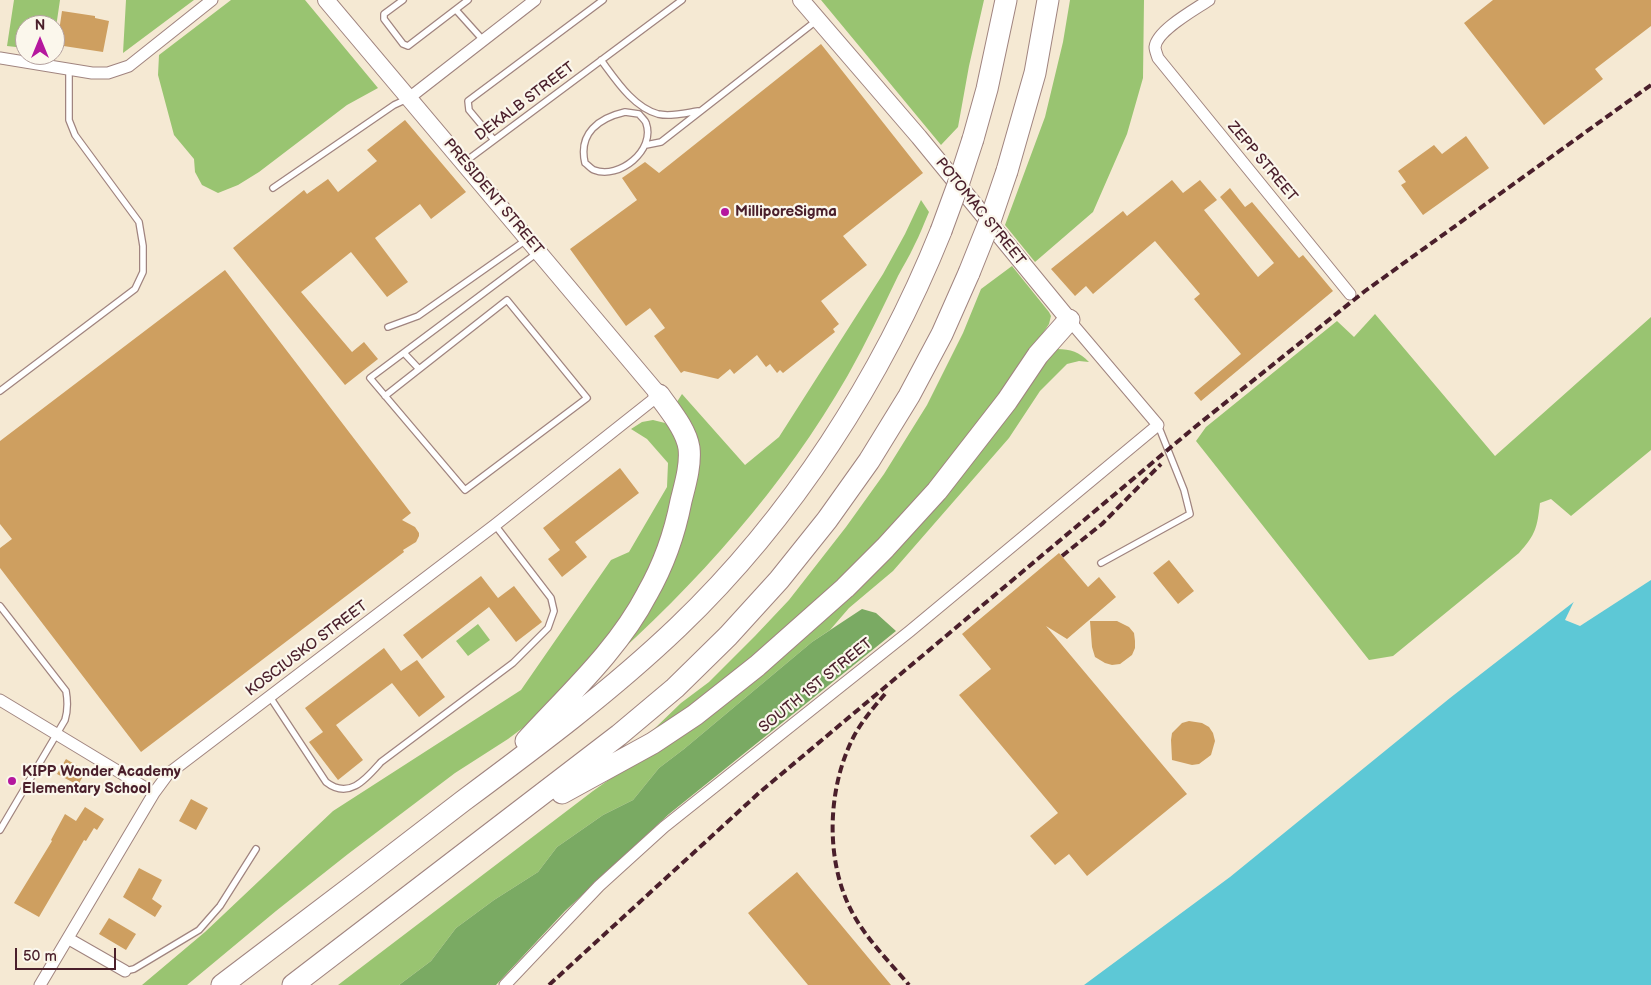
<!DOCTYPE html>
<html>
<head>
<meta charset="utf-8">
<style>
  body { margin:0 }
  #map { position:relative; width:1651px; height:985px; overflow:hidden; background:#f5e9d3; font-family:"Balsamiq Sans",sans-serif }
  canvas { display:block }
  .north { position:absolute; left:15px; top:15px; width:50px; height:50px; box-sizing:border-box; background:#fbf7ec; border:1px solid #b4a19f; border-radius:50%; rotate:0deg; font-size:14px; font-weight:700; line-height:20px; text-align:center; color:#4a1f2b }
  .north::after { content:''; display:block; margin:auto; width:18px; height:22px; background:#b5179e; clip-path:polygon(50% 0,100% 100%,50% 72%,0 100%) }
  .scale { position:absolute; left:15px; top:948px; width:101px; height:22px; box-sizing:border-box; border:2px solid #4a1f2b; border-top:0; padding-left:6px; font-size:15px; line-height:18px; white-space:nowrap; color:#4a1f2b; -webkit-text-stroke:4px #fbf7ec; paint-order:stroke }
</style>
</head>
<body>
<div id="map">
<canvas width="1651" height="985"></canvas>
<div class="north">N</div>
<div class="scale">50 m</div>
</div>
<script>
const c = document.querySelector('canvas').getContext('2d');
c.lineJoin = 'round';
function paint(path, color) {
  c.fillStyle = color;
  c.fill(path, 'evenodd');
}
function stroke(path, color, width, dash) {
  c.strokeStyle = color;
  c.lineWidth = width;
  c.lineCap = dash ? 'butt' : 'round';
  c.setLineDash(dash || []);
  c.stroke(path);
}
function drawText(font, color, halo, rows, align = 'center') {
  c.font = font + ' "Balsamiq Sans",sans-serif';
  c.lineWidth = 4.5;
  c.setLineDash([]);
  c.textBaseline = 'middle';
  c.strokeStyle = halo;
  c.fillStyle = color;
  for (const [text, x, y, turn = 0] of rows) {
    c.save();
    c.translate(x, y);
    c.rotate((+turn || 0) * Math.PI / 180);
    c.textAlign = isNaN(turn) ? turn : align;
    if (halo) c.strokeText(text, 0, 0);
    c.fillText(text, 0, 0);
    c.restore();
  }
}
paint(new Path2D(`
  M14,0H60L55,34V25H25V48L7,46Z
  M126,0H194L123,53Z
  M231,0H305L378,88L347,105L259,172L238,185L218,193L202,185L195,172L194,159L174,135L158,75L159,55Z
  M821,0H984L969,66L958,127L941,145Z
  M1070,0H1144L1143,78L1127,134L1093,212L1035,262L1005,225L1045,117L1063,42Z
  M921,200L929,212C924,223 920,235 914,246C909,257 903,266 898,276C882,309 866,343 848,375C784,487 697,584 600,670L690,486L675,405L682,394L745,465L779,437L883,274L905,234Z
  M1012,266L1049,312L1051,316L1049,324L1002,395L915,504L825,597L719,687L652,731L681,703L709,682L755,636L789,600L846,527L884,474L927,405L963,333L981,289Z
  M1375,314L1495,456L1651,317V450L1571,516L1551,499L1540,503C1537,528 1536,534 1519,553L1393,656L1369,660L1196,441L1206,427L1337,321L1354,337Z
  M1057,349C1071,349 1079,352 1089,362L1079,361L1067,364L1040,391L1009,438L893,571L849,608L830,630L812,642L684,749L659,768L633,800L603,815L557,847L538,872L494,900L456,928L431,961L399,985H338L593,791L752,678L1049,354Z
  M653,420L665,423L675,431L682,455L665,539L615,633L532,721L508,739L455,773L348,854L276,911L187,985H142L205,932L333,811L521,690L611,560L629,552L667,487L668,463L647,439L631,429L642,422Z
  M478,624L490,640L468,656L456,641Z`), '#99c471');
paint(new Path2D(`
  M862,609L876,613L896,631L669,814L565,911L496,985H399L431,961L456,928L494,900L538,872L557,847L603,815L633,800L659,768L684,749L812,642Z`), '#7aaa63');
paint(new Path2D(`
  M1651,542V985H1084L1230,877L1450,698Z`), '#5dc8d6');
paint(new Path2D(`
  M1651,539V580L1580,626L1565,620L1576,597Z`), '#f5e9d3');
paint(new Path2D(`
  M1493,0H1651V26L1595,69L1603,79L1544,125L1464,23Z
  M62,11L95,16V18L109,21L103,52L57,45Z
  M821,44L923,173L843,236L867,265L821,301L839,324L833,329L835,332L783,373L780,370L777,373L770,364L766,367L757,355L734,374L730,369L718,379L684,371L681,373L654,336L665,328L650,308L626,326L570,249L637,200L622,178L645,162L659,173Z
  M405,120L466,192L431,219L420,204L375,238L408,282L387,297L351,252L301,292L352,352L364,342L378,359L345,385L233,248L304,190L307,194L328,179L338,192L377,161L367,150Z
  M1466,136L1489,168L1423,215L1401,185L1406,182L1398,171L1434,145L1442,154Z
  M1172,180L1183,193L1200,180L1217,200L1204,210L1258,277L1274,263L1220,197L1230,188L1245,207L1252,202L1299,258L1303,255L1333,291L1201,401L1194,393L1241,354L1194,299L1200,294L1155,241L1093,294L1086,286L1075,296L1051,269L1123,211L1127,216Z
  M225,270L411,513L402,520L415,527L419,533V536L416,542L403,550L404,552L141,752L0,568V548L12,539L0,524V441Z
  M620,468L639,493L575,542L587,557L562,577L548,559L560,550L543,528Z
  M1059,553L1088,587L1099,577L1116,597L1067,639L1046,626L1187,794L1087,876L1069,854L1055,865L1030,836L1058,813L959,695L991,669L962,634Z
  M1169,560L1194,591L1178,604L1153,573Z
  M481,576L498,598L514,586L542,622L516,642L489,607L422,659L403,635Z
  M1090,621H1117L1129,627L1134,633L1135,641V648L1132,655L1120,664L1112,665L1105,663L1095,657L1092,647Z
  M384,648L401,671L417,660L445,697L419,717L392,683L336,725L363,760L338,780L309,742L323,732L305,708Z
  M1189,721L1202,723L1209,727L1213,733L1215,741L1211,755L1199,764L1192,765L1172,760L1171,740L1172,733L1182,723Z
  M66,759L86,771L78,785L57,774Z
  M191,799L208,808L196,830L179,821Z
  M85,807L104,819L97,830L94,828L86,841L84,840L39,917L14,903L52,841L51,840L65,814L76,821Z
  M139,868L162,880L152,899L162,906L155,917L123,897Z
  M797,872L891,985H808L748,913Z
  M109,918L136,934L126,950L99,934Z`), '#ce9f60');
const lane = new Path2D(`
  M403,0L384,14V19L403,44L408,46L468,0
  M456,10L483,40
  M601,60C616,80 633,107 658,114C671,117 685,113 698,111
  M625,112L639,114C641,117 645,120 646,123C656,150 619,180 594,170C591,169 588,165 585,163C578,133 599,118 625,112Z
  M494,140L469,110L468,101L603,0
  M646,145L661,142L816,21
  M466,161L682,0
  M273,188L394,105L407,99
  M388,327L418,316L526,240
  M404,353L419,369
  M0,391L135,289L143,272V246L139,222L75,135L69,120V69
  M385,396L507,300L587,398L465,490L370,378L537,253
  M1101,563L1190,514L1184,490L1158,425
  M0,606L66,691C68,702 68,710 65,720L0,830
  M270,697L326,782C349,800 366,779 381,762L513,663L548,628L554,611L551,598L495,525
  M125,971L134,969L199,930L220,906L256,849`);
const street = new Path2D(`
  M1209,0C1196,9 1157,30 1155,47C1155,50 1157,55 1158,58L1350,294
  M0,58L92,73H108L129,66L212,0
  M409,98L535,0
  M0,700L154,793
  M69,939L125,971
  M40,985L154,793L168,774L495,525L659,395
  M505,985L599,886L664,827L910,631L1158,425L1069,320`);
const secondary = new Path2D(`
  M326,0L659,395
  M801,0L919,137L1069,320`);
const highway = new Path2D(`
  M973,139L987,89L1006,0
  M1007,171L1035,73L1048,0
  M526,741C568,695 618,650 647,594C663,566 675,532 681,501C685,485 691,465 689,448C686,429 670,411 659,395
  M562,793L653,743L695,715L757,666L845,588L885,548L937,491L1007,401L1038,355L1069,320
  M222,985C303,924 383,863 463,801C537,746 611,691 678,627C792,518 882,378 941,231
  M293,985L619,735L675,688L728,636L779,580L827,520L869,461L909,396L942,334L969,273`);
stroke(lane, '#a0847f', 8);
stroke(street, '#a0847f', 13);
stroke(secondary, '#a0847f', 18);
stroke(highway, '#a0847f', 23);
stroke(lane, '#fff', 5.5);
stroke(street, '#fff', 11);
stroke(secondary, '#fff', 16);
stroke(highway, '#fff', 21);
stroke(new Path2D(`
  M1062,556L1102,524L1161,464
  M885,694C874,707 862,721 854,736C828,786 825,855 849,906C863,936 888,960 909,985
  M549,985L760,792L1195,427L1365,291L1651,85`), '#4a1f2b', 4, [8, 4]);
const highwayBridge = new Path2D(`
  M941,231L959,182L973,139
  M969,273L991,218L1007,171`);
stroke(highwayBridge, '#a0847f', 23, []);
stroke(highwayBridge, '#fff', 21);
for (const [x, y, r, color] of [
  [725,212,5,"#b5179e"],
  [12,781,5,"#b5179e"]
]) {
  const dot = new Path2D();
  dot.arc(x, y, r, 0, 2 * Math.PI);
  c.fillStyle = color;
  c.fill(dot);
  stroke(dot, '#fbf7ec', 2);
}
drawText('15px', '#4a1f2b', '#fbf7ec', [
  ["DEKALB STREET",525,102,-37],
  ["ZEPP STREET",1262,162,50],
  ["PRESIDENT STREET",493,197,50],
  ["POTOMAC STREET",980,212,51],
  ["KOSCIUSKO STREET",307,649,-37],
  ["SOUTH 1ST STREET",816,686,-39]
]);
drawText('bold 15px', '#4a1f2b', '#fbf7ec', [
  ["MilliporeSigma",735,212],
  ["KIPP Wonder Academy",22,772],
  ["Elementary School",22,789]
], 'left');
</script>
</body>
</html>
